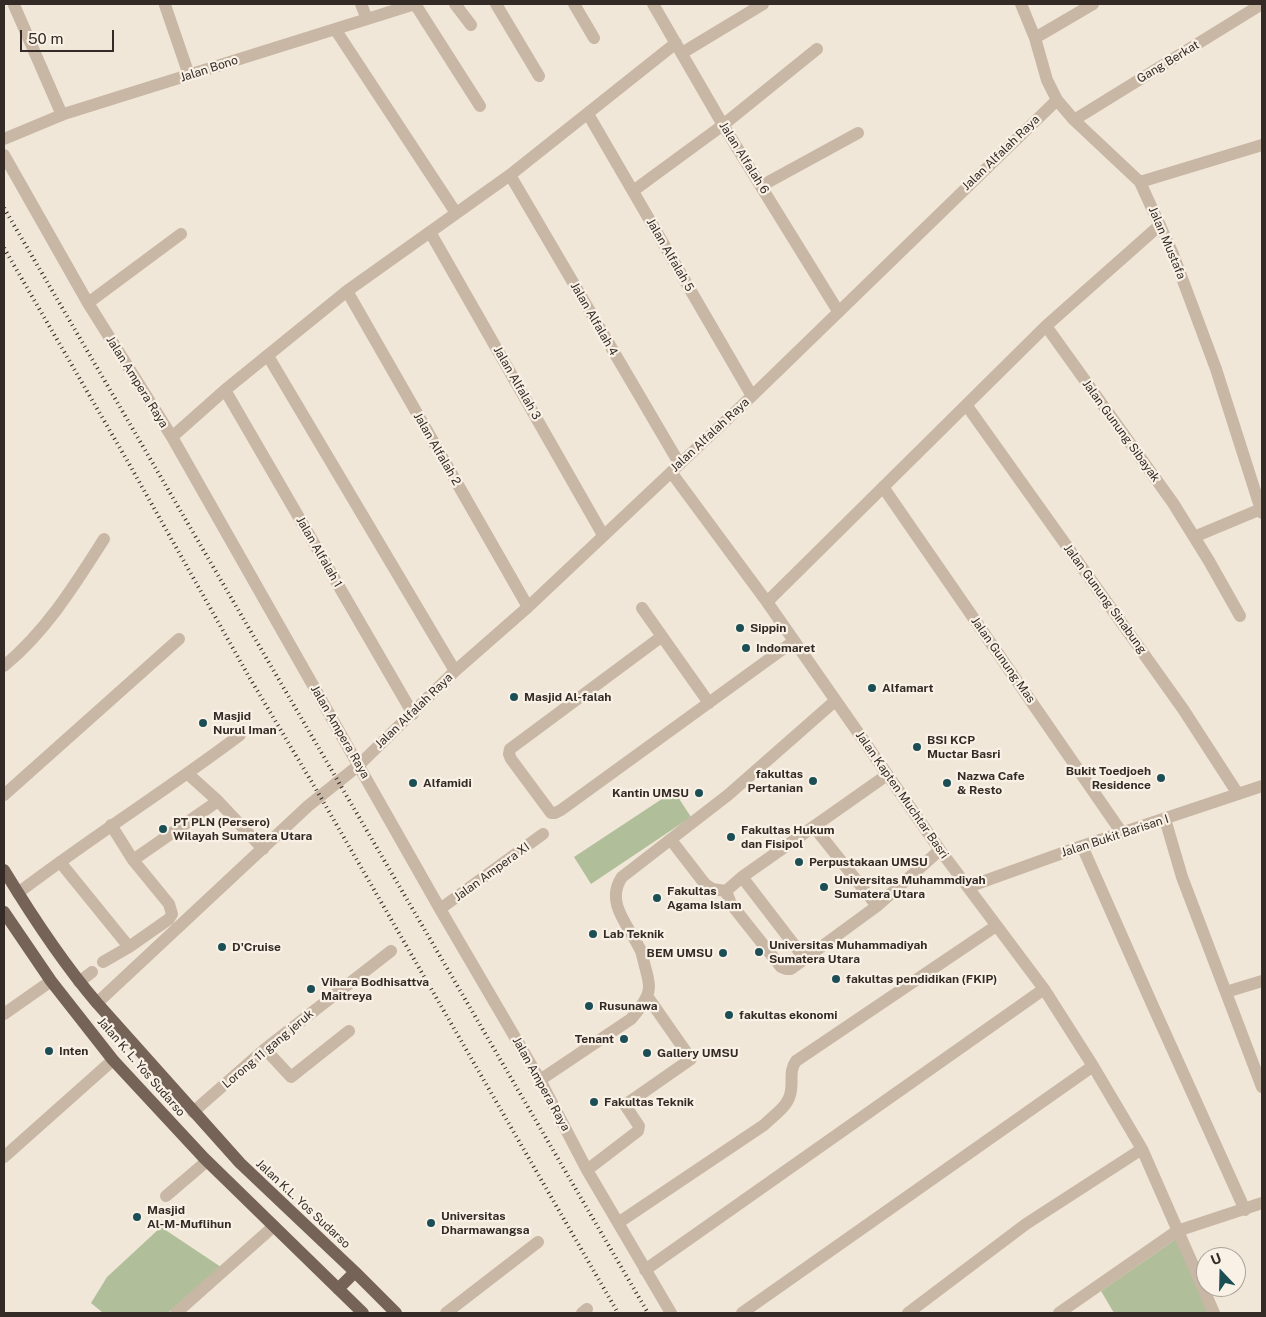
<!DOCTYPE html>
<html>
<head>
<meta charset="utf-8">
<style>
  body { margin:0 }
  #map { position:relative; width:1266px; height:1317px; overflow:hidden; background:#f1e7d9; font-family:"Public Sans",sans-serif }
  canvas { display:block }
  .frame { position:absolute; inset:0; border:5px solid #342b26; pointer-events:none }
  .north { position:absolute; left:1196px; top:1247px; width:50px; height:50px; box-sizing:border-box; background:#f9f1e5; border:1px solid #aaa299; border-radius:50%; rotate:339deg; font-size:14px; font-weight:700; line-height:20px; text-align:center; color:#342b26 }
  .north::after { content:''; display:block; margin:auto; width:18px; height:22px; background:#1c4e55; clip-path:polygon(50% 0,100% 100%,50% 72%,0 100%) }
  .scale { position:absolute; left:20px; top:30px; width:94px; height:22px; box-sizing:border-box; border:2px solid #342b26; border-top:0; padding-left:6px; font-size:15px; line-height:18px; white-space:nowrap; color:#342b26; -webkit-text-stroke:4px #f9f1e5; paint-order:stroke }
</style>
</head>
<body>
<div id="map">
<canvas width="1266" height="1317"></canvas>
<div class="frame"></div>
<div class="north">U</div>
<div class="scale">50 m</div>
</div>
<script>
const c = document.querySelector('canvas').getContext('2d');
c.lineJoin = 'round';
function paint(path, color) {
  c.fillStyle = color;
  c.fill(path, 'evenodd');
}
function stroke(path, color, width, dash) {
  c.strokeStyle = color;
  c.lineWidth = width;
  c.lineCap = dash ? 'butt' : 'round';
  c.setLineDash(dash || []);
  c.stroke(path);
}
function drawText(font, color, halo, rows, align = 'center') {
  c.font = font + ' "Public Sans",sans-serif';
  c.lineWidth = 4.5;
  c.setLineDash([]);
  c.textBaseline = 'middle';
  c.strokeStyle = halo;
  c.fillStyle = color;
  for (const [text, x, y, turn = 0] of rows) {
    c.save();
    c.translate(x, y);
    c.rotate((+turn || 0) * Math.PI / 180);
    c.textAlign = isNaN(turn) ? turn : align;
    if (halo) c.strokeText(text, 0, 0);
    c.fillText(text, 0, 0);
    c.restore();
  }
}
paint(new Path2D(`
  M674,791L691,817L591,884L574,857Z
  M161,1227L221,1267L168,1313H103L91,1303L107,1277Z
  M1176,1239L1209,1313H1114L1101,1291Z`), '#b0bf99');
stroke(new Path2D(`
  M361,4L367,19
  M415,4L480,106
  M455,4L471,25
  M496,4L539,76
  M574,4L594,38
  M653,4L723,125L838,311
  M1021,4L1035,38L1047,80L1057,100L1074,120L1140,182L1150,204L1173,254L1216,369L1262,513
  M14,5L62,115
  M165,5L189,75
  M335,29L456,213
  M1035,38L1093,4
  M682,53L763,4
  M588,114L752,396
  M1074,120L1262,4
  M4,139L64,114L415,4
  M4,155L88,303L172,437L440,909L540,1080L587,1170L671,1313
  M510,175L679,463
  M1140,182L1262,145
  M761,186L858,133
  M633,191L723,125L817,49
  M430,232L603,535
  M347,291L528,607
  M88,303L181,234
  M1046,326L1173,503L1209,561L1240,616
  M268,356L455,671
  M225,390L413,714
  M967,406L1183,709L1238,794
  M172,437L225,390L347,291L510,175L676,43
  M671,472L767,602L940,850L1044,989L1093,1066L1142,1149L1214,1313
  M883,487L1122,833
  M1194,537L1261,509
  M767,602L1046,326L1160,225
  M642,608L709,703
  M661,637L510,749L509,754L511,759L551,813H555L561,810L794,641
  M4,666C47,630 74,586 104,539
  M4,795L179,639
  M218,801L263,849
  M1165,819L1182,877L1262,1087
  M111,825L133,860L169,904L172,914L169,919L129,947
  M814,827L877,906
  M671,840L705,884L712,889L726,891
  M1082,846L1152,1004L1245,1210
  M133,860L218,801L188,774
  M60,862L129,947L103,962
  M742,877L805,959
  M968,887L1082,846L1262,786
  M726,891L731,904L781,967L786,969H791L877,906L940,850
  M726,891L742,877L887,775
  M18,893C90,838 167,790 240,735
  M440,909L543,834
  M79,982L92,972
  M1226,992L1262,981
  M97,1003L308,806L359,765L455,671L528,607L752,396L1057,100
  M4,1014L51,981
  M265,1049L291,1077L349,1031
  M540,1080L631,1019C637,1012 643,1005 647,996C651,987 648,979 646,970C644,964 643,957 641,951C630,927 604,903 622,877L728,795L835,701
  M193,1112L265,1049L391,951
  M4,1157L113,1060
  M587,1170L638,1131L639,1126L625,1105L691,1059L647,996
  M166,1196L207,1161
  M618,1223L764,1125C773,1116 787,1107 790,1095C794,1083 788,1072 796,1061L996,926
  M645,1270L1044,989
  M176,1313L274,1226
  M446,1313L538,1242
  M582,1313L587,1309
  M742,1313L1093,1066
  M908,1313L1026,1224L1142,1149
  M1059,1313L1177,1231L1262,1203`), '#c9b7a5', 12);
stroke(new Path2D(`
  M4,870C32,916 62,962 97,1003L240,1163L355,1272L396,1313
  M4,912L51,981L113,1060L204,1158L363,1313
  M338,1289L355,1272`), '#766357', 12);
stroke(new Path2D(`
  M4,208L648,1313
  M4,248L128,462L248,675L320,796L618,1313`), '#342b26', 4, [1, 4]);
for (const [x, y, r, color] of [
  [740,628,5,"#1c4e55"],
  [746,648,5,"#1c4e55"],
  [872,688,5,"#1c4e55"],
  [514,697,5,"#1c4e55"],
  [203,723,5,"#1c4e55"],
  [917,747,5,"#1c4e55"],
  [1161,778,5,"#1c4e55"],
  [813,781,5,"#1c4e55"],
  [413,783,5,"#1c4e55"],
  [947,783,5,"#1c4e55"],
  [699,793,5,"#1c4e55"],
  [163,829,5,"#1c4e55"],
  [731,837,5,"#1c4e55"],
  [799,862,5,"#1c4e55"],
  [824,887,5,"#1c4e55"],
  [657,898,5,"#1c4e55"],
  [593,934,5,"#1c4e55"],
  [222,947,5,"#1c4e55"],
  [759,952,5,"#1c4e55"],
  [723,953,5,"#1c4e55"],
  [836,979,5,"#1c4e55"],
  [311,989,5,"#1c4e55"],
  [589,1006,5,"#1c4e55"],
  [729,1015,5,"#1c4e55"],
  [624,1039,5,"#1c4e55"],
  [49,1051,5,"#1c4e55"],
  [647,1053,5,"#1c4e55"],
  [594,1102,5,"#1c4e55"],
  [137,1217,5,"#1c4e55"],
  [431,1223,5,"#1c4e55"]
]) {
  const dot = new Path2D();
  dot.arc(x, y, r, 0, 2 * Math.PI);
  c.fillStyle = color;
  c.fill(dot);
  stroke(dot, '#f9f1e5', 2);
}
drawText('12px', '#342b26', '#f9f1e5', [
  ["Gang Berkat",1168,62,-31],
  ["Jalan Bono",209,69,-18],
  ["Jalan Alfalah Raya",1001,153,-44],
  ["Jalan Alfalah 6",744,158,58],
  ["Jalan Mustafa",1167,243,67],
  ["Jalan Alfalah 5",670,255,60],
  ["Jalan Alfalah 4",594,319,60],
  ["Jalan Ampera Raya",137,382,58],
  ["Jalan Alfalah 3",517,383,60],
  ["Jalan Gunung Sibayak",1121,431,54],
  ["Jalan Alfalah Raya",710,435,-43],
  ["Jalan Alfalah 2",437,449,60],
  ["Jalan Alfalah 1",319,552,60],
  ["Jalan Gunung Sinabung",1105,599,54],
  ["Jalan Gunung Mas",1003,660,55],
  ["Jalan Alfalah Raya",414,711,-44],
  ["Jalan Ampera Raya",340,732,60],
  ["Jalan Kapten Muchtar Basri",902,795,55],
  ["Jalan Bukit Barisan I",1115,836,-18],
  ["Jalan Ampera XI",492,872,-36],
  ["Lorong 11 gang jeruk",268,1049,-40],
  ["Jalan K. L. Yos Sudarso",141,1067,49],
  ["Jalan Ampera Raya",541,1084,61],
  ["Jalan K.L. Yos Sudarso",303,1204,43]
]);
drawText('bold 12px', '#342b26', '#f9f1e5', [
  ["Sippin",750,628],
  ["Indomaret",756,648],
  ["Alfamart",882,688],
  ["Masjid Al-falah",524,697],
  ["Masjid",213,716],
  ["Nurul Iman",213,730],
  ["BSI KCP",927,740],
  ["Muctar Basri",927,754],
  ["Bukit Toedjoeh",1151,771,"right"],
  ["Residence",1151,785,"right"],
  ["fakultas",803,774,"right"],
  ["Pertanian",803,788,"right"],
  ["Nazwa Cafe",957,776],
  ["& Resto",957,790],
  ["Alfamidi",423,783],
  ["Kantin UMSU",689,793,"right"],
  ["PT PLN (Persero)",173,822],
  ["Wilayah Sumatera Utara",173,836],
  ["Fakultas Hukum",741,830],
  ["dan Fisipol",741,844],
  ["Perpustakaan UMSU",809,862],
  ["Universitas Muhammdiyah",834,880],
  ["Sumatera Utara",834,894],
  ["Fakultas",667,891],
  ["Agama Islam",667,905],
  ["Lab Teknik",603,934],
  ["Universitas Muhammadiyah",769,945],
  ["Sumatera Utara",769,959],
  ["D'Cruise",232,947],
  ["BEM UMSU",713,953,"right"],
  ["fakultas pendidikan (FKIP)",846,979],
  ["Vihara Bodhisattva",321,982],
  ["Maitreya",321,996],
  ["Rusunawa",599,1006],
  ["fakultas ekonomi",739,1015],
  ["Tenant",614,1039,"right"],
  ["Inten",59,1051],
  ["Gallery UMSU",657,1053],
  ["Fakultas Teknik",604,1102],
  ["Masjid",147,1210],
  ["Al-M-Muflihun",147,1224],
  ["Universitas",441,1216],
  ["Dharmawangsa",441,1230]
], 'left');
</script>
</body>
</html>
